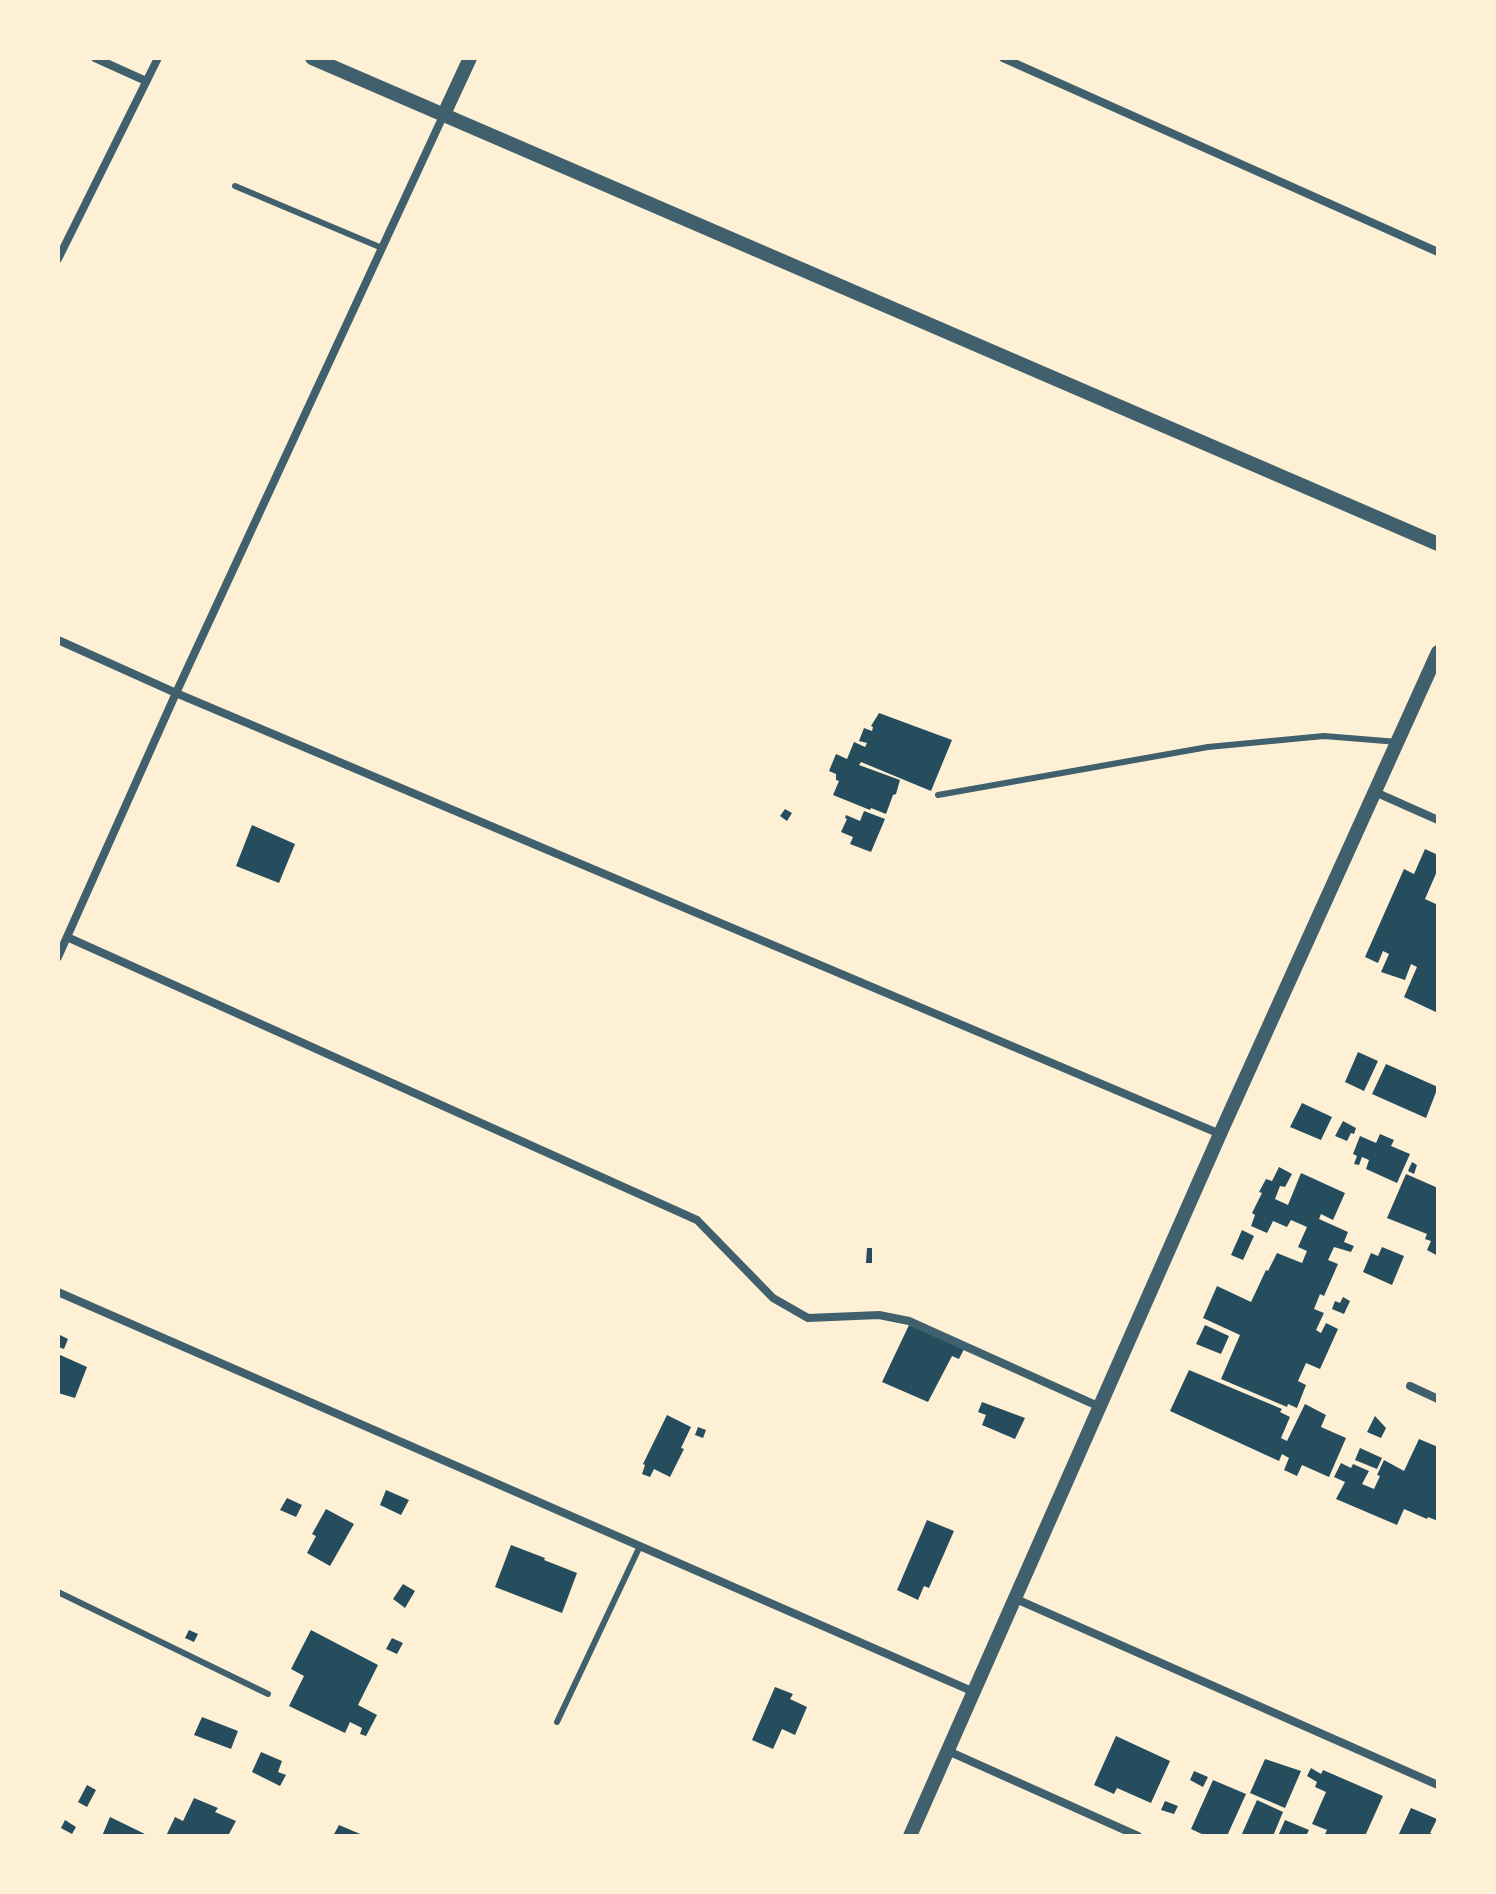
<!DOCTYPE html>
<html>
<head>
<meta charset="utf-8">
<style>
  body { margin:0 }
  #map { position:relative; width:1496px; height:1894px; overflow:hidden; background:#fdf0d5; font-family:Signika,sans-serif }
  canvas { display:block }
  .frame { position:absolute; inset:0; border:60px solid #fdf0d5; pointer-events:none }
</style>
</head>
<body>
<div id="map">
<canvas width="1496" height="1894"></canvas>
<div class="frame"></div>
</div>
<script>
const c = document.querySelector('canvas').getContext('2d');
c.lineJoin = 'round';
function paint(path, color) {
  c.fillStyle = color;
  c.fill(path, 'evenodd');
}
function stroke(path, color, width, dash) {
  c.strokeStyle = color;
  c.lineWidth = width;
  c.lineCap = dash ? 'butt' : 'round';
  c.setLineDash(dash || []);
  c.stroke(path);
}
paint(new Path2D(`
  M879,713L952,740L931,791L861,762L859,765L900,780L896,794L893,795L886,814L871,808L870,810L833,795L839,781L836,780V774L829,771L836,754L847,759L854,742L865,747L867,743L859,741L864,728L872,731L873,727L871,726Z
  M785,809L792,813L787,821L780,816Z
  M864,811L885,819L871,852L850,844L853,837L841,832L847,819L845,818L846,815L860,821Z
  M252,825L295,844L279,883L236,866Z
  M1425,849L1438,855V869L1425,899L1438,905V1013L1404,997L1417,967L1411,964L1405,980L1381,972L1389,954L1383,951L1378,963L1365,957L1404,869L1414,874Z
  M1358,1052L1378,1061L1364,1091L1345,1082Z
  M1386,1064L1438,1087L1426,1118L1372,1094Z
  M1302,1103L1332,1117L1321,1140L1290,1127Z
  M1343,1121L1356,1128L1354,1134L1351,1133L1347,1141L1335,1136Z
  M1380,1134L1394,1140L1391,1146L1410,1154L1397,1183L1366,1169L1369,1160L1362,1157L1359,1165L1354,1164L1357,1156L1353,1154L1360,1136L1376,1143Z
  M1412,1162L1417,1165L1414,1174L1408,1171Z
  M1279,1167L1292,1174L1285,1187L1280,1186L1275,1199L1288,1205L1301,1173L1345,1193L1333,1220L1321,1214L1319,1219L1348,1232L1344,1242L1354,1246L1351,1252L1334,1247L1328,1260L1338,1264L1324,1296L1320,1294L1314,1309L1324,1313L1316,1330L1321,1333L1326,1323L1338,1329L1320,1369L1306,1363L1298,1381L1306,1385L1297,1408L1288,1404L1287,1407L1221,1379L1240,1335L1203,1318L1217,1286L1251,1302L1266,1270L1268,1271L1277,1253L1302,1263L1307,1251L1298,1247L1307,1227L1291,1220L1287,1227L1273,1221L1267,1233L1251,1226L1255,1215L1252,1213L1262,1193L1259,1192L1266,1179L1272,1181Z
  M1406,1174L1438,1188V1256L1427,1250L1431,1241L1425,1239L1427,1234L1387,1218Z
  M1242,1230L1254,1236L1243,1260L1231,1255Z
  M1382,1247L1404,1256L1392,1285L1363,1272L1371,1253L1378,1256Z
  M867,1248H872V1263H866Z
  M1343,1297L1350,1301L1344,1314L1332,1309L1335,1301L1340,1303Z
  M909,1325L964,1349L959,1359L952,1356L928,1402L882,1382Z
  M1205,1325L1229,1336L1221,1354L1196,1344Z
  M58,1334L68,1339L64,1349L58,1347Z
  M58,1354L87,1367L75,1398L58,1393Z
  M1189,1370L1282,1409L1280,1412L1290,1417L1281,1438L1287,1441L1305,1404L1326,1415L1321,1427L1346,1438L1329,1477L1302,1465L1297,1476L1284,1470L1289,1458L1282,1454L1279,1461L1170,1411Z
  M982,1402L1025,1418L1015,1439L982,1425L986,1415L978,1412Z
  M667,1415L691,1427L681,1448L684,1449L670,1477L654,1469L650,1477L642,1474L645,1465L643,1464Z
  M1375,1416L1386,1428L1381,1438L1367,1432Z
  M698,1427L706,1430L703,1438L695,1435Z
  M1419,1439L1438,1447V1521L1428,1517L1427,1519L1404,1509L1397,1525L1336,1499L1345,1482L1334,1477L1341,1463L1351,1468L1353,1464L1369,1471L1362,1484L1374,1489L1380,1476L1377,1475L1384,1460L1404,1471Z
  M1360,1448L1382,1458L1377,1469L1355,1460Z
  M386,1490L409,1500L401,1515L380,1505Z
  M287,1498L302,1505L296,1517L280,1510Z
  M326,1509L354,1524L330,1566L307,1553L316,1536L312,1534Z
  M927,1520L954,1531L929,1588L924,1586L918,1600L897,1590Z
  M511,1545L545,1558L544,1560L577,1573L562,1613L495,1587Z
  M403,1584L415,1591L405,1608L393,1599Z
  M189,1630L198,1634L194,1642L185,1638Z
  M311,1630L378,1665L358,1705L377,1715L366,1736L360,1734L362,1728L350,1722L345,1733L289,1706L304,1676L291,1669Z
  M392,1638L403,1643L397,1654L386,1649Z
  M775,1687L793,1694L790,1699L807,1707L795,1735L782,1729L773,1749L752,1740Z
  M202,1717L238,1731L231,1749L194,1735Z
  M1116,1736L1170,1761L1151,1803L1117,1788L1114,1794L1094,1785Z
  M261,1752L282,1761L278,1772L286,1775L280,1786L252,1772Z
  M1265,1759L1301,1771L1285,1808L1250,1793Z
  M1311,1768L1321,1774L1323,1770L1383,1796L1365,1836H1324L1327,1830L1312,1824L1326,1792L1315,1787L1317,1782L1307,1776Z
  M1194,1771L1208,1777L1203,1787L1190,1780Z
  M1213,1780L1246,1794L1227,1836H1206L1191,1829Z
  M87,1785L96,1790L87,1807L78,1802Z
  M194,1798L218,1808L215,1812L236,1821L228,1836H166L175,1817L183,1821Z
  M1257,1800L1283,1812L1273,1836H1241Z
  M1165,1801L1178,1806L1174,1814L1161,1810Z
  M1411,1808L1437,1819L1430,1833L1436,1836H1398Z
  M110,1817L149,1836H102Z
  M65,1820L76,1827L72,1834L61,1828Z
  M1285,1820L1309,1830L1306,1836H1278Z
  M339,1825L365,1836H333Z`), '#264d5e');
stroke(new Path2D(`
  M235,186L382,248
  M938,795L1208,747L1324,736L1398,742
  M58,1592L268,1694
  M557,1722L640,1546`), '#3f606c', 6);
stroke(new Path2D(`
  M95,58L146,81
  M1003,58L1438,252
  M58,259L158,58
  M58,640L176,693L1220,1134
  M1375,792L1438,820
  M67,937L697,1220L773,1298L808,1318L879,1315L909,1321L1100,1407
  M58,957L176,693L444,114
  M58,1292L974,1692
  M1410,1386L1438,1399
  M1016,1599L1438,1785
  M948,1751L1138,1836`), '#3f606c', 8);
stroke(new Path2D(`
  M312,58L1438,544
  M444,114L470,58
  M910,1836L1220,1134L1438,652`), '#3f606c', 14);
</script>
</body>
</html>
